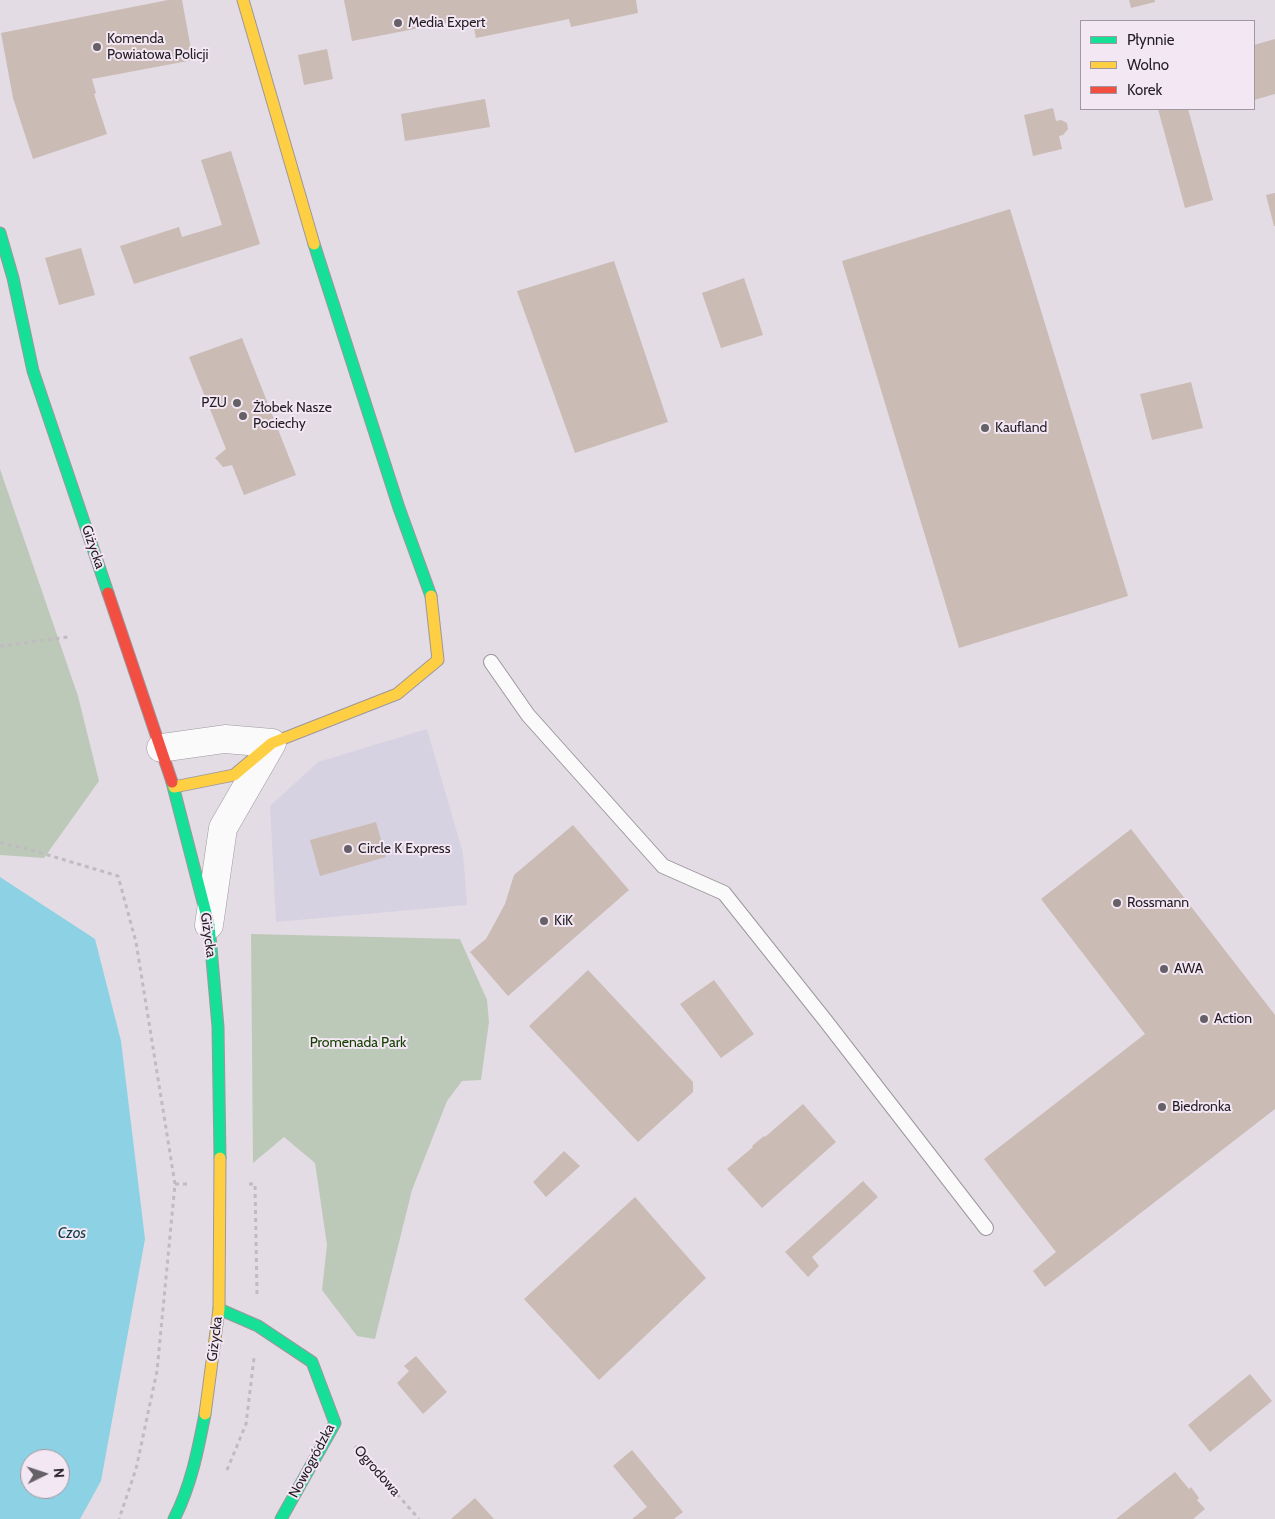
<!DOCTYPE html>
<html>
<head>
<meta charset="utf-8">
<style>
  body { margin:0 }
  #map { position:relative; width:1275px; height:1519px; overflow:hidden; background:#e3dce4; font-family:Cabin,sans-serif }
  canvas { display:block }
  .legend { position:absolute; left:1080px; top:20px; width:175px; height:90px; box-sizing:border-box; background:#f3e7f4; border:1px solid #a097a0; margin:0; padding:6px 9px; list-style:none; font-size:15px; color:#231e23 }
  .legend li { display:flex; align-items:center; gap:10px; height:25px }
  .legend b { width:25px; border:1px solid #a097a0 }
  .north { position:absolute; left:20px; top:1449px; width:50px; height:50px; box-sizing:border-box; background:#f3e7f4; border:1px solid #a097a0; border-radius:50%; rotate:86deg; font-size:14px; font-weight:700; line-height:20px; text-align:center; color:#231e23 }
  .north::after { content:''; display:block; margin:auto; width:18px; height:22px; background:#666067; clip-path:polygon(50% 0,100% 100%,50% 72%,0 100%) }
</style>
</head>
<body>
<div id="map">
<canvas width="1275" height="1519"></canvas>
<ul class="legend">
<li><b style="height:6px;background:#16e098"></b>Płynnie</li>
<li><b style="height:6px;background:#ffcf43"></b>Wolno</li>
<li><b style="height:6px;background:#f24e42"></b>Korek</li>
</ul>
<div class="north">N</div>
</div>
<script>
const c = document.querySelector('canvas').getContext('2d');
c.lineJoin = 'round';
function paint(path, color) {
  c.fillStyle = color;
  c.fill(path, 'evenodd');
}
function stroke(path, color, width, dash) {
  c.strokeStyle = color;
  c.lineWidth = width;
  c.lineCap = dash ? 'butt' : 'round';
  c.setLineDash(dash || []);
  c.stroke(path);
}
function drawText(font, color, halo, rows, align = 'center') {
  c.font = font + ' Cabin,sans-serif';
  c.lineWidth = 4;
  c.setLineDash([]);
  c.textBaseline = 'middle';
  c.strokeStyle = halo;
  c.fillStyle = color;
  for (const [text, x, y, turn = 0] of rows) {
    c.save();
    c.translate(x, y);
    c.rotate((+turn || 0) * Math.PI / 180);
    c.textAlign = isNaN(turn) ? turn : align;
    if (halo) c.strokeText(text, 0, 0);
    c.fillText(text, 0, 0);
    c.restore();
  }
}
paint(new Path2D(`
  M427,729L463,853L467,905L276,922L270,806L318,762Z`), '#d7d2e2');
paint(new Path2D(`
  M0,469L78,696L99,781L44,858L0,855Z
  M251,934L460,939L487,1000L489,1022L481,1080L462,1081L447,1101L412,1190L375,1339L357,1336L322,1290L327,1245L315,1163L284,1137L253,1163Z`), '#bdc9b8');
paint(new Path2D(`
  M0,877L95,939L121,1041L145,1239L101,1481L80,1519H0ZM30,1459H60V1489H30Z`), '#8cd2e4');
paint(new Path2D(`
  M168,0H182L193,60L92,79L96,93L94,94L107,134L33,159L13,98L1,33Z
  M344,0H636L638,13L571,27L569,19L476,38L472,18L352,41Z
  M1129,0H1155V2L1131,8Z
  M1275,39V94L1254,100V45Z
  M327,49L333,79L304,85L298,55Z
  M485,99L490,127L405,141L401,114Z
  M1053,108L1056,121L1061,120L1067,123L1068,129L1063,135L1059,136L1062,149L1033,156L1024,115Z
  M1158,109H1188L1213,200L1185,208Z
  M231,151L260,244L134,284L120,246L179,227L182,237L222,225L201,160Z
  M1275,193V226H1274L1266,195Z
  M1010,209L1128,596L959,648L842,261Z
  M81,248L95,295L59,305L45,258Z
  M614,261L668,422L575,453L517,291Z
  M744,278L763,335L721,348L702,293Z
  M242,338L296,475L244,495L232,465L223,467L215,458L226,449L189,357Z
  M1191,382L1203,428L1152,440L1140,394Z
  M376,822L386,857L320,876L310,840Z
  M573,825L629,890L508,996L470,952L486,939L505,904L514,875Z
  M1131,829L1275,1015V1109L1045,1287L1033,1271L1056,1252L984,1159L1145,1034L1041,899Z
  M588,970L693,1082V1092L638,1142L529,1026Z
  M714,980L754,1034L721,1058L680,1004Z
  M803,1104L836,1142L762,1208L727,1169L753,1147L752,1146L764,1136L765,1137Z
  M564,1151L580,1166L546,1197L533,1182Z
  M863,1181L878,1197L812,1257L819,1266L808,1277L785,1252Z
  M635,1197L706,1278L599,1380L524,1299Z
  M416,1356L447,1392L423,1414L397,1383L409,1371L404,1366Z
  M1250,1374L1272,1401L1210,1452L1188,1425Z
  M632,1450L683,1512L674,1519H632L647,1507L613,1466Z
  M1175,1472L1189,1489L1191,1487L1199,1498L1197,1500L1205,1509L1193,1519H1116Z
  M475,1498L494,1519H451Z`), '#cabbb4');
const lane = new Path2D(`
  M491,662L528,715L663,866L724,893L825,1020L986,1228`);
const street = new Path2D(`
  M161,748L225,739L272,743L223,828L209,925`);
const fast = new Path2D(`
  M0,233L13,278L33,371L108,593
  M314,244L399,508L431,596
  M172,782L209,925L218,1027L220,1158
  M219,1309L258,1326L312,1362L335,1423L281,1519
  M174,1519C191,1486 198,1450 205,1414`);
const slow = new Path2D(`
  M243,0L314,244
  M174,787L234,775L272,743L397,694L438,660L431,596
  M205,1414L219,1309L220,1158`);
const jam = new Path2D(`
  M108,593L172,782`);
stroke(lane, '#9d979d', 16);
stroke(street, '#9d979d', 29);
stroke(fast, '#9d979d', 13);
stroke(slow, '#9d979d', 13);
stroke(jam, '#9d979d', 13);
stroke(new Path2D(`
  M0,646L68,637
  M0,843L28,849L118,876L136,942L175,1184L157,1371L136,1469L119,1519
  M175,1184H191
  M249,1184H255L257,1294
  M355,1446L419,1519
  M227,1470L246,1424L254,1358`), '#bfbcbf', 3, [4, 4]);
stroke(lane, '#fbfafb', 14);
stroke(street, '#fbfafb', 28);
stroke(fast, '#16e098', 11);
stroke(slow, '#ffcf43', 11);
stroke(jam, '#f24e42', 11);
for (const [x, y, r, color] of [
  [398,23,5,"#666067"],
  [97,47,5,"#666067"],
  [237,403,5,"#666067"],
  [243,416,5,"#666067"],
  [985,428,5,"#666067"],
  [348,849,5,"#666067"],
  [1117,903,5,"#666067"],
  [544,921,5,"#666067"],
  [1164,969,5,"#666067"],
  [1204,1019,5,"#666067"],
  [1162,1107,5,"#666067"]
]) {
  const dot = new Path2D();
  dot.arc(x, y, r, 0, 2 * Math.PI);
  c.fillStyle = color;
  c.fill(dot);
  stroke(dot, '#f3e7f4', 2);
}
drawText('14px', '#231e23', '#f3e7f4', [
  ["Media Expert",408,23],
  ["Komenda",107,39],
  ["Powiatowa Policji",107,55],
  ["PZU",227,403,"right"],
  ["Żłobek Nasze",253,408],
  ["Pociechy",253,424],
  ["Kaufland",995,428],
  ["Circle K Express",358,849],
  ["Rossmann",1127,903],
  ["KiK",554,921],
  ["AWA",1174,969],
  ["Action",1214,1019],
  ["Biedronka",1172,1107]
], 'left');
drawText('14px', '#231e23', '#f3e7f4', [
  ["Giżycka",93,547,71],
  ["Giżycka",208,935,82],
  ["Giżycka",215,1339,-83],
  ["Nowogródzka",312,1461,-62],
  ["Ogrodowa",377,1471,49]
]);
drawText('14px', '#154000', '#f3e7f4', [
  ["Promenada Park",358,1043]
]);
drawText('italic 15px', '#0b3c46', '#f3e7f4', [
  ["Czos",72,1234]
]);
</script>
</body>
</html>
